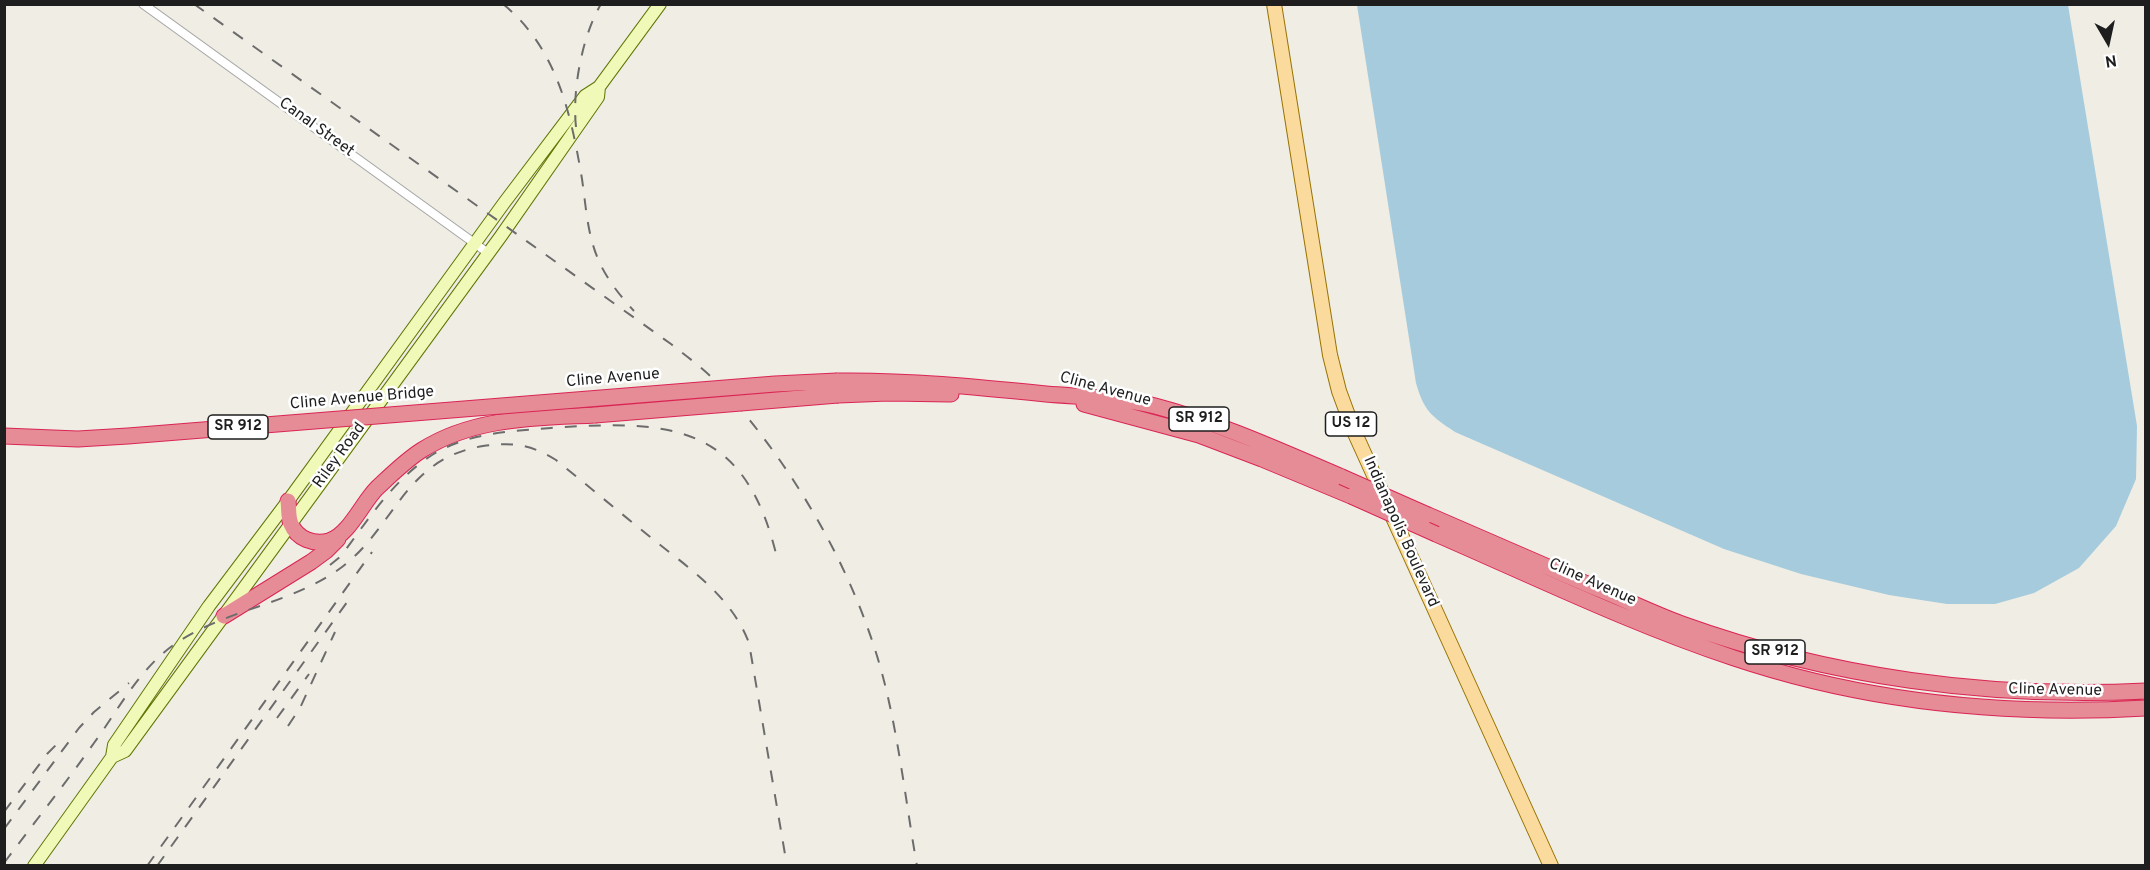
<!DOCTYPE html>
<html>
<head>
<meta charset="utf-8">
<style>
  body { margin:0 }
  #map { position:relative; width:2150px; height:870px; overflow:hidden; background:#efede4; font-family:Overpass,sans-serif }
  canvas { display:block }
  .frame { position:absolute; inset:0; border:6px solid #1e1e1e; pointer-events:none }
  .north { position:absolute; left:2078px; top:12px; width:60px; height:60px; -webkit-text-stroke:4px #fff; paint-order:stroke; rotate:171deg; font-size:16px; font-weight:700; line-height:24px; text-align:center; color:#1e1e1e }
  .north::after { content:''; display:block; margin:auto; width:21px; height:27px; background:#1e1e1e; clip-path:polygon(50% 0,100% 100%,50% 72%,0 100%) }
</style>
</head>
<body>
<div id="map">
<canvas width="2150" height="870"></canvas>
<div class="frame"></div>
<div class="north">N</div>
</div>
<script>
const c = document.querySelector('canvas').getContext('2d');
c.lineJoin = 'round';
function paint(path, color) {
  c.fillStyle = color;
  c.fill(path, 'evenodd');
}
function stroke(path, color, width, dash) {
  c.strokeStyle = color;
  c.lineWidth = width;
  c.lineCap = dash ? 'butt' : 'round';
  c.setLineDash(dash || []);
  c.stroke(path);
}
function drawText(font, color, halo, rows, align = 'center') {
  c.font = font + ' Overpass,sans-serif';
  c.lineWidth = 5;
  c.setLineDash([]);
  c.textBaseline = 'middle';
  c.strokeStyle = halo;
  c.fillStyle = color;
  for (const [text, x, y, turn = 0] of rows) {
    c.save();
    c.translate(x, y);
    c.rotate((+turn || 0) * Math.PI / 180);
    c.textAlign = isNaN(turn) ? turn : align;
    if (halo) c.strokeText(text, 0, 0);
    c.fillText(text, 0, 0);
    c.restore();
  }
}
paint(new Path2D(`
  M1357,5H2068L2137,426L2136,479L2116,526L2079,568L2034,593L1995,604H1947L1889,595L1801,574L1724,549L1455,432C1431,416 1424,411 1416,383Z`), '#a5cbdd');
const minor = new Path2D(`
  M143,4L488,253`);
const secondary = new Path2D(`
  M112,757L125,751L501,236L598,97L599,87
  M34,866L112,757L114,745L209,606L288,501L504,203L585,96L599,87L660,4`);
const primary = new Path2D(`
  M1274,4L1330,355L1339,391L1353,429L1551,866`);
const motorway = new Path2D(`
  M837,381C907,380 977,387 1046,394C1082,397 1120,397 1155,406C1220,423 1281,451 1342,477
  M838,395L888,393L951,394
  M1084,404L1199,435L1262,459L1351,496
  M288,501C289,508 288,517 291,524C297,539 314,545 329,541C349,535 362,503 377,488C392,474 406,460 422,450C474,417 536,418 595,415
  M1428,515C1484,539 1539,563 1594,587C1624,599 1652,613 1682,624C1829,677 1990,699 2146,691
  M1436,534C1535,577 1632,624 1734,658C1865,702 2007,716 2146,708
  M224,616L311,562L326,551L338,539`);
stroke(minor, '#a5a5a5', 10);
stroke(secondary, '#607605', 14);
stroke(primary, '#987301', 16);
stroke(motorway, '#da2554', 17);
stroke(minor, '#fff', 8);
stroke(secondary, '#f1f9b9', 12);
stroke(primary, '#fbdb9d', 14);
stroke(motorway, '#e68c96', 15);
stroke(new Path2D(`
  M194,4L671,344C689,358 708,372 723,389C795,468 856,574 883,677C899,738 906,804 917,866
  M503,4C557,48 571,114 582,179C586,206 587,233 598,259C606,278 620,296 634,311
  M576,127C572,91 582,36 601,4
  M330,565L341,556C368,520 393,480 432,455C467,433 511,431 551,428C675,419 747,425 778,562
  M277,718L309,674
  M288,726L300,708L335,632
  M4,812L47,754L62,739
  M4,829L79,728L94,712L129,683
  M4,863C34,823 65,784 94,743C121,706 141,665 181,640C232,608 294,603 342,567C396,526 404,459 483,446C513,442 530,444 556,460C587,485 618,511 649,536C687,567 731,595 749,643L787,866
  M147,866L372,552
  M157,866L350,598`), '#6c6c6c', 2, [12, 12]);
const motorwayBridge = new Path2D(`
  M595,415L838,395
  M4,436L78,439L128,436L775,384L837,381
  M1342,477L1428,515
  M1351,496L1436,534`);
stroke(motorwayBridge, '#da2554', 17, []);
stroke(motorwayBridge, '#e68c96', 15);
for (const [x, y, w] of [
  [1199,419,60],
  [1351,424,51],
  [238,427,60],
  [1775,652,60]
]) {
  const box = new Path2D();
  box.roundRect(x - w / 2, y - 12, w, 24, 4.5);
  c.fillStyle = '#fff';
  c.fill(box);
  stroke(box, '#1e1e1e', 1.5);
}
drawText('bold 15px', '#1e1e1e', null, [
  ["SR 912",1199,419],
  ["US 12",1351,424],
  ["SR 912",238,427],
  ["SR 912",1775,652]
]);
drawText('16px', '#1e1e1e', '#fff', [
  ["Canal Street",316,128,36],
  ["Cline Avenue",613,379,-5],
  ["Cline Avenue",1105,390,15],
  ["Cline Avenue Bridge",362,399,-5],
  ["Riley Road",340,456,-54],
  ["Indianapolis Boulevard",1400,532,66],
  ["Cline Avenue",1592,583,24],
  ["Cline Avenue",2055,691,1]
]);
</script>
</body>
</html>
